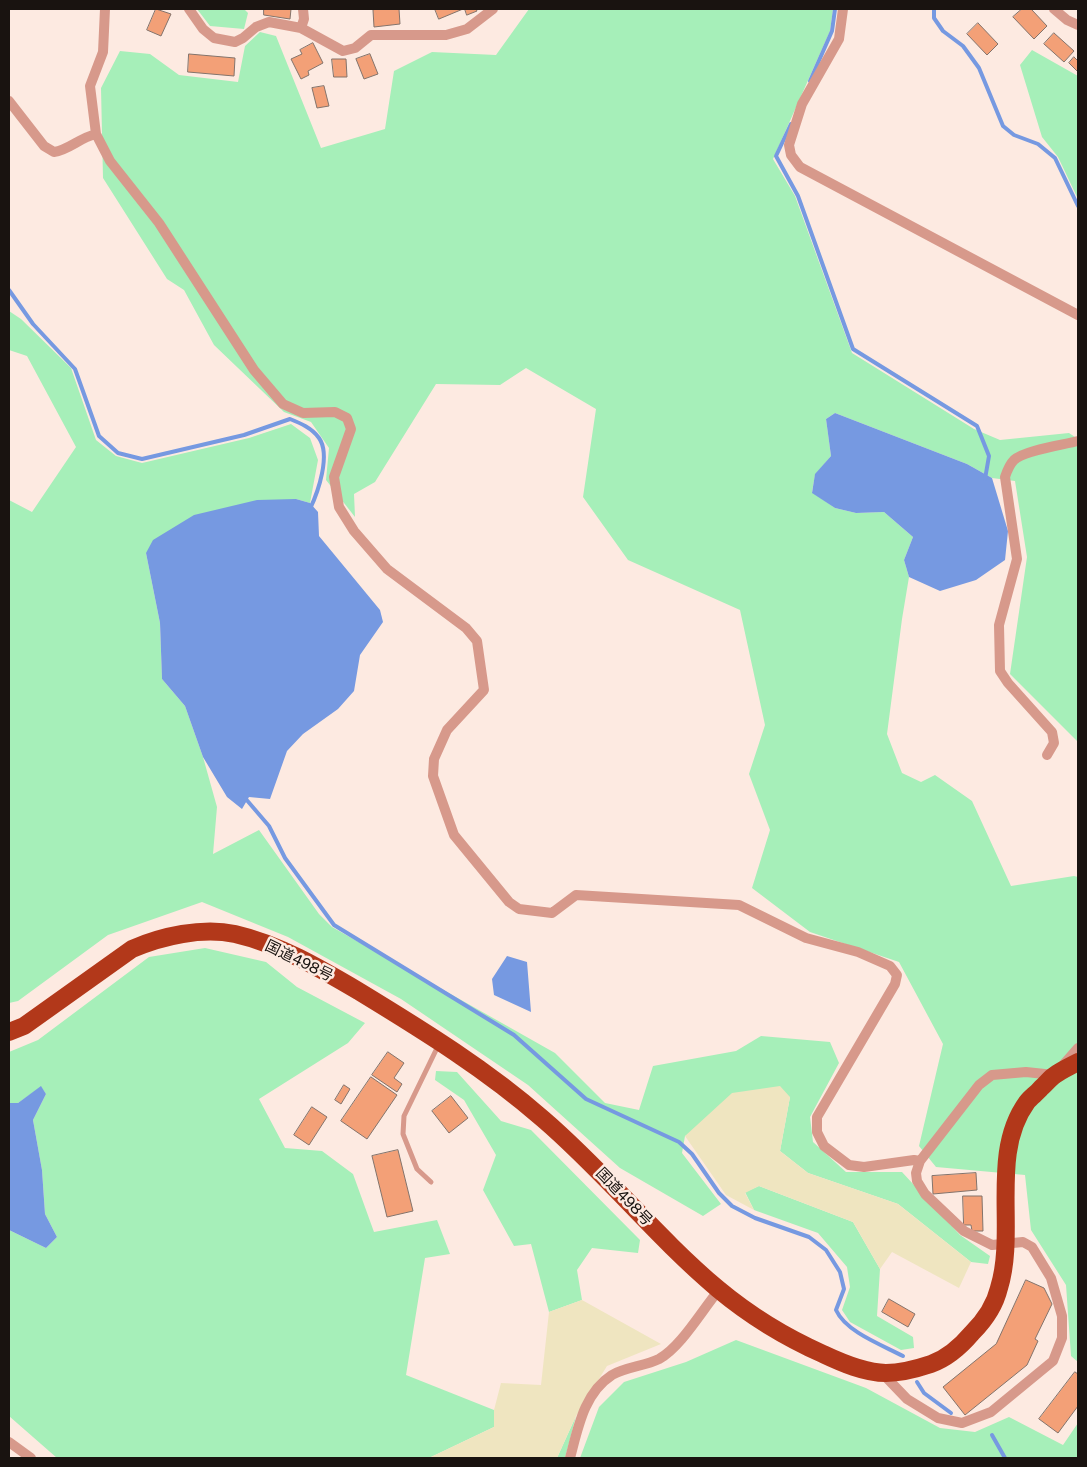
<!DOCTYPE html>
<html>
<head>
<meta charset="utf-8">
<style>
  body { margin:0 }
  #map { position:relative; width:1087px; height:1467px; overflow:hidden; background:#fdeae1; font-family:"Public Sans",sans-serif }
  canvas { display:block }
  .frame { position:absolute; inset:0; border:10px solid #191310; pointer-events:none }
</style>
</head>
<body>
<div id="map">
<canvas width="1087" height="1467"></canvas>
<div class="frame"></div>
</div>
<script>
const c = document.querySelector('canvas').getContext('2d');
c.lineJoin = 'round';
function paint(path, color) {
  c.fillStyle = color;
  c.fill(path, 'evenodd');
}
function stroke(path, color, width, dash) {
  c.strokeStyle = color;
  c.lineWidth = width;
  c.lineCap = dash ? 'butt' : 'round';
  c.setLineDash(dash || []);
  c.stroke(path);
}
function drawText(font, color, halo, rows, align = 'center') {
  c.font = font + ' "Public Sans","Noto Sans JP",sans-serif';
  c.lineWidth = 5;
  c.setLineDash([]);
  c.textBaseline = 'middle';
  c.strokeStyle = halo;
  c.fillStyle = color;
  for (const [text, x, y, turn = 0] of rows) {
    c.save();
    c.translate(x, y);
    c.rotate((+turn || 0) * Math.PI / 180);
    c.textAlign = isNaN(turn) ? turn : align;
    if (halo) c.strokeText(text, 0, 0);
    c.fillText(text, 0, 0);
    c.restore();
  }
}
paint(new Path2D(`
  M197,9H244L248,13L244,29L210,26Z
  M529,9H833L830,31L773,159L795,196L852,353L974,429L1000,440L1069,433L1078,439V742L1010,674L1027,557L1015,481L992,478L967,464L835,413L826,419L831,456L815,475L812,492L835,508L856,513L884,512L913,537L904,560L909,577L902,619L887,734L902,773L921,782L935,775L972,801L1011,886L1074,876L1078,877V1362L1071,1356L1066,1285L1031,1230L1025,1175L936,1167L919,1146L943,1044L899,962L810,932L752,888L770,830L749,774L765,725L740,610L628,560L583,497L596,409L526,368L500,385L436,384L375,482L354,494L355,517L326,480L329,448L311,422L284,412L214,345L184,290L167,279L103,178L101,88L120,51L150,54L179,75L238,82L245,46L260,32L276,36L321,148L385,129L394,71L432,52L496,55Z
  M1032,50L1078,76V199L1058,157L1042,137L1020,65Z
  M9,311L21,319L71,368L96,440L116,456L142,463L249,438L291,424L310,438L318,460L310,503L296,499L146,553L160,623L162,679L185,706L203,757L217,807L213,854L259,830L319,914L332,927L555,1053L605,1103L639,1110L653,1066L736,1051L761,1036L830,1042L839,1063L810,1117L813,1142L846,1172H902L960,1235L990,1256L988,1264L971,1262L898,1204L808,1173L780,1151L790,1097L685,1136L682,1153L721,1204L703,1216L620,1168L528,1085L401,999L288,937L202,902L108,935L18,1001L9,1003V500L32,512L76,447L27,356L9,350Z
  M205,948L266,962L297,987L365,1023L348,1043L259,1099L285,1148L322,1151L353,1174L374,1232L437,1220L450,1254L425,1258L406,1375L494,1410V1427L431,1457L432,1458H57L9,1416V1230L46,1248L57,1237L45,1214L42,1170L33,1120L46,1094L41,1087L18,1103H9V1052L38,1040L149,957Z
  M436,1071L457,1072L501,1121L531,1130L640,1240L638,1253L592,1248L577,1270L582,1300L549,1312L531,1244L514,1246L483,1190L496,1155L464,1100L435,1080Z
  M759,1186L853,1222L880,1269L877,1316L913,1337L914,1348L901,1350L850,1322L842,1310L850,1287L847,1267L818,1233L754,1210L745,1192Z
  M736,1340L866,1388L940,1428L975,1432L1009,1417L1063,1445L1078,1423V1458H580L599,1407L624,1382L686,1362Z
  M576,1416L565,1458H557Z`), '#a6efb9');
paint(new Path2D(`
  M780,1086L790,1097L780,1151L808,1173L898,1204L971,1262L959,1288L892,1252L880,1269L853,1222L759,1186L745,1193L754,1210L726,1195L685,1136L732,1093Z
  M582,1300L661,1344L607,1366L576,1416L557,1458H432L431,1457L494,1427V1410L501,1383L541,1385L549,1312Z`), '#efe5c0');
paint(new Path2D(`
  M835,413L967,464L992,478L1008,531L1005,560L976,580L940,591L909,577L904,560L913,537L884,512L856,513L835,508L812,493L815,474L831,456L826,419Z
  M296,499L310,503L318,512L319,536L380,610L383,622L360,655L354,691L338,709L303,734L287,751L270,799L249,797L242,809L227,797L203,757L185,706L162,679L160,623L146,553L153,540L194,515L257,500Z
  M507,956L527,962L531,1012L494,995L492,979Z
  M41,1086L46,1094L33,1120L42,1170L45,1214L57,1237L46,1248L9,1230V1103H18Z`), '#7699e1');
stroke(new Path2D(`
  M934,9V18L943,31L963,46L979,68L1003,126L1014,135L1038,144L1055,158L1078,206
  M810,81L832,31L835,9
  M791,124L776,156L798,196L853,349L977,426L989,456L985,479
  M9,290L33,324L75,369L99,436L118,453L142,459L244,435L290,419C300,423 312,428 319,438C331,455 318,492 310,509
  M245,798L269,826L285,858L334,925L514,1035L586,1099L679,1142L692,1154L719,1193L732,1206L755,1218L809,1237L826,1250L840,1272L844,1289L836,1310C846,1332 882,1345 903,1356
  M917,1382L924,1393L951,1413
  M992,1435L1005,1458`), '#7699e1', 4);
const building = new Path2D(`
  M156,9L171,14L161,36L147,30Z
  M264,9H291L290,19L264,15Z
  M399,9L400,24L374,27L373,10Z
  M435,9H463L439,19Z
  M465,9H476L477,11L467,15Z
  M1022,9H1033L1032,10L1047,26L1034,39L1013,17Z
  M978,23L998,44L987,55L967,34Z
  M1054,33L1074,51L1064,62L1044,44Z
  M313,43L323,63L308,71L309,75L301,79L291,59L302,54L300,50Z
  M189,54L235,58L234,76L188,72Z
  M370,54L378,74L364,79L356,59Z
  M1074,57L1078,61V72L1069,63Z
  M332,59H346L347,77H334Z
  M324,86L329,106L317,108L312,88Z
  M388,1052L404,1063L394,1078L402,1084L397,1092L372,1075Z
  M371,1077L397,1095L367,1139L341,1121Z
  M344,1085L350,1089L341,1104L335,1100Z
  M451,1096L468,1118L449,1133L432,1111Z
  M312,1107L327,1117L309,1145L294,1135Z
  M398,1150L413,1211L387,1217L372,1156Z
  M976,1173L977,1190L933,1194L932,1176Z
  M963,1196H982L983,1231H972L971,1225H964Z
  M1026,1280L1044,1288L1052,1304L1035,1339L1038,1341L1027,1365L965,1415L943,1387L996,1344Z
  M889,1299L915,1314L908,1327L882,1312Z
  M1075,1372L1078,1374V1406L1058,1433L1039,1419Z`);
paint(building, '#f3a077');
stroke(building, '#83736b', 1);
stroke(new Path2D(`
  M431,1182L417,1169L403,1134L404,1116L438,1046`), '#d7998b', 5);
stroke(new Path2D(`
  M105,9L103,52L90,86L96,134L110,161L159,223L254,370L283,404L303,413L335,412L347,418L351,429L334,477L339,507L354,531L387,569L466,628L477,641L484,690L447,730L434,759L433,776L454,835L509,902L519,909L552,913L576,895L739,905L806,938L858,952L890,966L897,975L895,984L817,1117V1132L824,1146L849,1165L864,1167L914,1160L920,1161
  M189,9L203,29L214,38L235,42L243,38L256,27L269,22L301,28L304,19L303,9
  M843,9L839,39L802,104L789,145L791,155L800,167L1078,315
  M1054,9L1067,20L1078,25
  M301,28L343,51L355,48L371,35H446L467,29L493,9
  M9,101L44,146L54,152C69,150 79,138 96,134
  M1047,755L1054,743L1052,732L1008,683L1000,671L999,625L1017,559L1005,477C1007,471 1009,465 1014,460C1025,450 1063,445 1078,441
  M1064,1064L1078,1048
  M882,1373L907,1399L938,1418L962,1423L991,1412L1053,1361L1062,1338V1316L1051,1278L1032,1247L1023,1242L992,1245L964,1231L925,1194L917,1181L916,1173L920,1161L979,1085L992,1075L1026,1072L1054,1075
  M9,1442L31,1458
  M570,1458C578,1428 584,1393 612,1375C626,1367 645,1366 659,1359C681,1347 702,1310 719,1290`), '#d7998b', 10);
stroke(new Path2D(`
  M9,1032L24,1026L132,949C162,936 202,927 235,934C279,944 321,969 360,992C424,1031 487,1070 543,1119C605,1172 655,1236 718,1289C748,1314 787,1338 823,1354C842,1363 865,1373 886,1373C901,1373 916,1369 931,1364C948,1358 961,1346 972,1333C984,1321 995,1305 999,1288C1017,1230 989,1154 1027,1102C1031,1097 1037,1093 1041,1088C1046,1084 1050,1078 1055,1075C1062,1070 1071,1066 1078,1062`), '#b2381a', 18);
drawText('15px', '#191310', '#fdeae1', [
  ["国道498号",299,961,26],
  ["国道498号",624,1197,46]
]);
</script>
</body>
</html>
